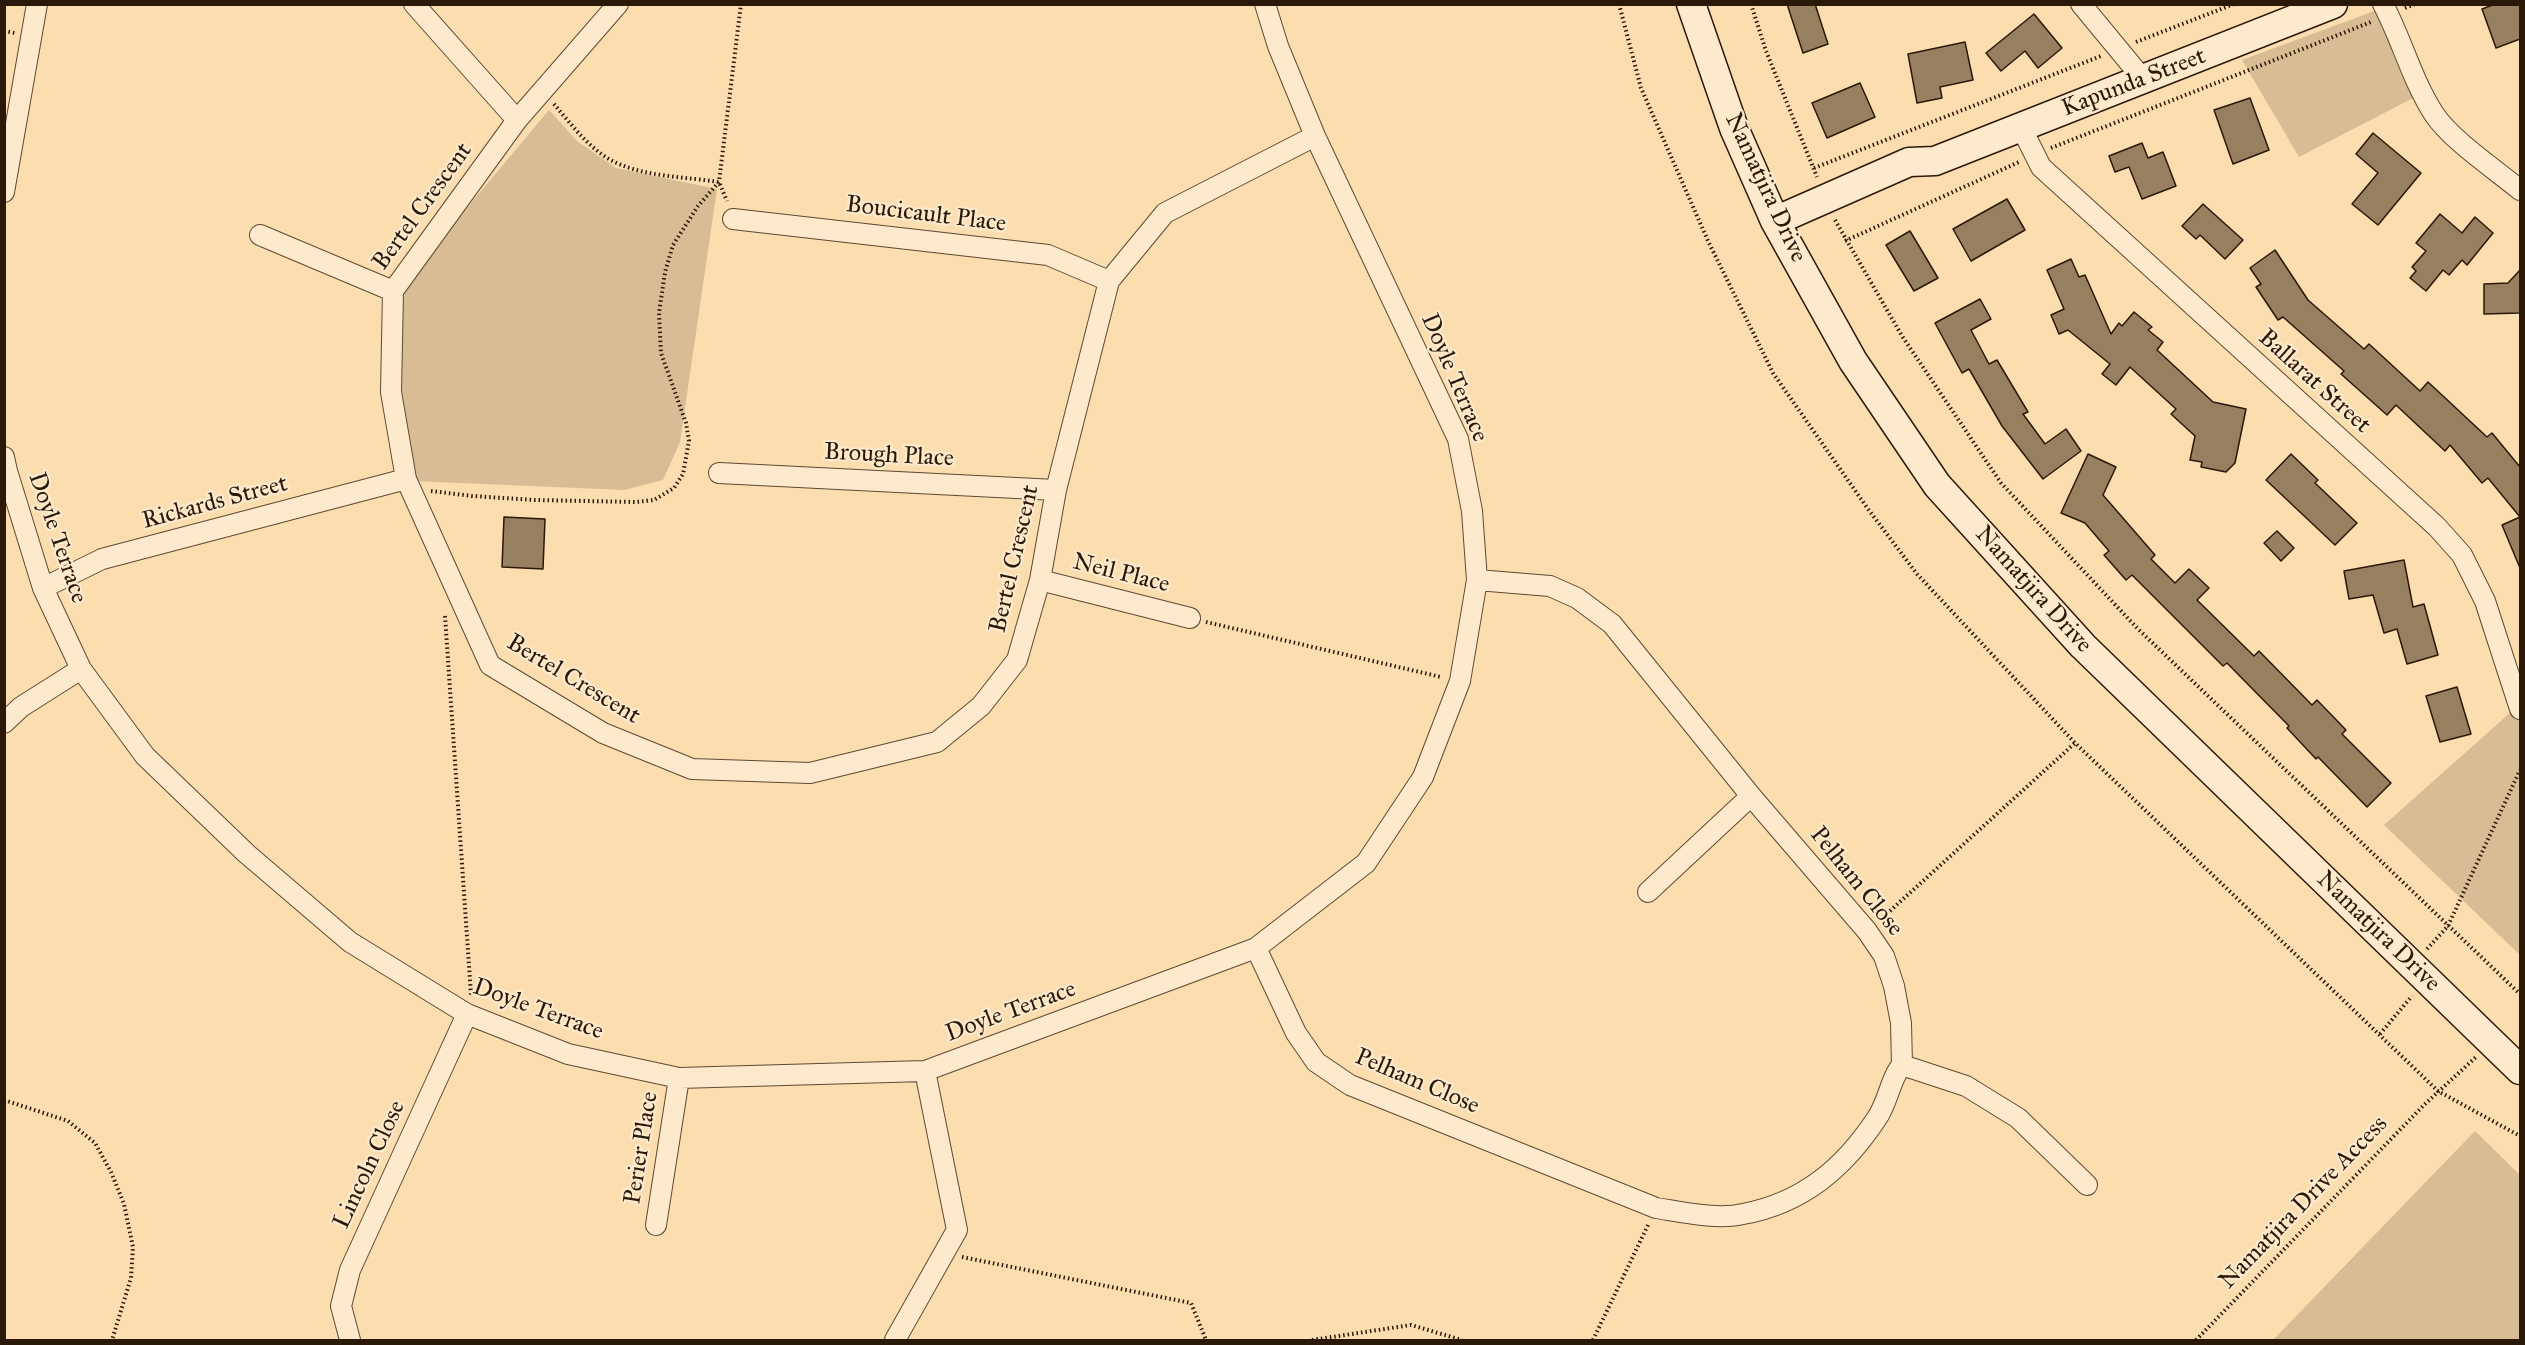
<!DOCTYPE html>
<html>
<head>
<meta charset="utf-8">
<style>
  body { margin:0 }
  #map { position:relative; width:2525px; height:1345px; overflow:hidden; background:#fcddaf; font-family:"IM FELL Great Primer",serif }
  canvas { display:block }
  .frame { position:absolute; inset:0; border:6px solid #2a1909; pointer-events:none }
</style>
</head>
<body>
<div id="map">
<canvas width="2525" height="1345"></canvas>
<div class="frame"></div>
</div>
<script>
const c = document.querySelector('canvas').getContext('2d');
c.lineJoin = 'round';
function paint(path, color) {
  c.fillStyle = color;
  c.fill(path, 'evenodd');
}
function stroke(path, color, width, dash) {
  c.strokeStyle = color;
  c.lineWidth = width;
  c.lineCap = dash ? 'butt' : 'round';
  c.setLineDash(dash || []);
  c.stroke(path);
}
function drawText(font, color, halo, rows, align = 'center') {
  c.font = font + ' "IM FELL Great Primer",serif';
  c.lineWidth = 4.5;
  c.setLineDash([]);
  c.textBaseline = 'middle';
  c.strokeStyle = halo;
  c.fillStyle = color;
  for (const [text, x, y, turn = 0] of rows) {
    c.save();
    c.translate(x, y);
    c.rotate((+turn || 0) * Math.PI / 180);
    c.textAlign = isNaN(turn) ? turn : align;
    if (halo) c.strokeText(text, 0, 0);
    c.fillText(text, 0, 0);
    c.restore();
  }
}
paint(new Path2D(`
  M2377,10L2419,95L2299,157L2242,60Z
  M549,110L577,141L616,168L717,189L680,442L663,480L624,490L413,481L395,392L398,290Z
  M2520,704V955L2384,825Z
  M2475,1131L2520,1175V1340H2273Z`), '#d8bc93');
const building = new Path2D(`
  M1787,4H1815L1828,44L1803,53Z
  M2495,4H2520V39L2496,48L2482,9Z
  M2034,14L2062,48L2038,68L2025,51L2001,71L1986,53Z
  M1965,42L1973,80L1940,87L1942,98L1917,103L1908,54Z
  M1860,83L1875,117L1827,138L1812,103Z
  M2250,98L2269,150L2233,164L2214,110Z
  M2373,133L2421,173L2378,225L2352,204L2378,173L2356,154Z
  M2142,143L2148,158L2163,152L2176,186L2142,199L2129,167L2115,172L2109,156Z
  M2007,199L2025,230L1971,261L1953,229Z
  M2203,204L2243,240L2225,259L2200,235L2196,239L2182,226Z
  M2440,214L2462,233L2475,217L2493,233L2467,265L2462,260L2449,275L2443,270L2426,291L2410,278L2416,271L2412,267L2426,251L2416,243Z
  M1910,231L1938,278L1914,291L1886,245Z
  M2275,250L2308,300L2364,349L2369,344L2420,391L2428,382L2487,437L2492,433L2520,467V568L2502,525L2520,517L2488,478L2482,483L2450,445L2445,451L2396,405L2387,415L2341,374L2344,371L2283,317L2278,320L2256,287L2261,284L2250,268Z
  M2071,259L2079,277L2085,275L2111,334L2119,323L2122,326L2134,312L2152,327L2148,330L2163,342L2157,350L2213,402L2246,409L2235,463L2226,472L2201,467L2202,462L2190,460L2195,436L2171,414L2176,409L2130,367L2116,385L2102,374L2110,364L2068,330L2059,334L2051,315L2064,309L2047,270Z
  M2520,270V313L2484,314V284L2508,283Z
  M1980,299L1991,319L1971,330L1989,364L1997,360L2028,412L2023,414L2045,444L2066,429L2081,451L2043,479L2002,426L1969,369L1962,373L1935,323Z
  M2088,454L2116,467L2103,495L2155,555L2151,559L2175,583L2189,569L2209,588L2197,600L2254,656L2259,651L2312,705L2317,700L2346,730L2342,734L2391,783L2367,807L2318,757L2316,759L2287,728L2289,726L2227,663L2223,666L2132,575L2126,580L2104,555L2109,551L2085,523L2061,513Z
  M2291,454L2318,480L2315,483L2357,523L2335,545L2266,480Z
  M504,517L545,519L543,569L502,567Z
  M2277,531L2294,548L2281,561L2264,543Z
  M2404,560L2413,607L2424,604L2438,655L2407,664L2397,629L2384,633L2373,595L2349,599L2344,571Z
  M2457,687L2471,734L2440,742L2426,696Z`);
paint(building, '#977f5f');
stroke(building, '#2a1909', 1.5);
const street = new Path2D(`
  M414,4L517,120
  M618,4L517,120L393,291L391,392L406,479L490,665L603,733L692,769L810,773L937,742L981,706L1017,660L1040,580L1056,490L1109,281L1165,213L1315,136
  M2081,4L2143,79
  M2383,4C2402,40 2412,80 2434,114C2451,140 2496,170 2520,190
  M2021,127L2041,167L2437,527L2462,555L2485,601L2520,709
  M4,192L37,4
  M733,219L1048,255L1109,281
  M260,235L393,291
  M4,457L7,471L43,588L81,669L145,756L247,854L350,942L467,1014L568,1054L679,1078L925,1071L1256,948L1366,863L1423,777L1460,681L1477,580L1472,511L1458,439L1315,136L1278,46L1265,4
  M719,473L1056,490
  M1040,580L1190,618
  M43,588L102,559L406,479
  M4,723L21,707L81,669
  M1648,892L1751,796
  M1256,948L1296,1033L1316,1062L1350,1085L1656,1208C1682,1212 1718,1220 1743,1214C1803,1203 1844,1168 1877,1118C1888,1102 1891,1077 1902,1065L1901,1023L1894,986L1884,956L1867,931L1751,796L1612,624L1577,598L1550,586L1477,580
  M1902,1065L1966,1086L2018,1118L2087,1185
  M656,1225L679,1078
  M350,1340L341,1306L350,1270L467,1014
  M895,1340L957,1230L925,1071`);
const secondary = new Path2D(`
  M1691,4L1734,128L1775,221L1853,361L1937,485L2083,646L2520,1070
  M1775,221L1909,162L1935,161L2333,4`);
stroke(street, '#5e4a32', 22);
stroke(secondary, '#2a1909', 31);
stroke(new Path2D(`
  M1619,4L1641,88L1708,241L1773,373L1868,509L1917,574L2075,743L2438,1091L2520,1136
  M1751,4L1766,51L1817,177
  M2405,8L2415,4
  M4,31L15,33
  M2136,42L2234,4
  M554,104C572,125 592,153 619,164C649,177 687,177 719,182L727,201
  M2051,148L2371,22
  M1814,168L2101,56
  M1835,220L1902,336L2001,483L2138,629L2520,994
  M1845,241L2019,162
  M431,491L472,496L535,500L636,502L654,500L674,488L683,474L689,441L686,423L661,353L659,313L665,272L673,245L698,206L719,182L741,4
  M445,616L471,995
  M1206,622L1441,677
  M1880,920L2075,743
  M2427,949L2448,926L2520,770
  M2380,1034L2412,996
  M4,1100L68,1121L95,1143L111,1172L124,1204L133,1247L131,1278L112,1340
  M962,1257L1191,1303L1206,1340
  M1312,1340L1411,1325L1462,1340
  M1593,1340L1648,1225
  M2196,1340L2425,1104L2476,1057`), '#2a1909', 4, [1.5, 3]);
stroke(street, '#fde9cb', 20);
stroke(secondary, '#fde9cb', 28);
drawText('24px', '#2a1909', '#fde9cb', [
  ["Kapunda Street",2134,83,-21],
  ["Namatjira Drive",1765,188,65],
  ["Bertel Crescent",423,207,-54],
  ["Boucicault Place",926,215,7],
  ["Doyle Terrace",1454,378,67],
  ["Ballarat Street",2314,382,42],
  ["Brough Place",889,456,3],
  ["Rickards Street",215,503,-15],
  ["Doyle Terrace",57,538,71],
  ["Bertel Crescent",1015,559,-77],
  ["Neil Place",1121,574,14],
  ["Namatjira Drive",2033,590,48],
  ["Bertel Crescent",573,680,31],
  ["Pelham Close",1856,882,51],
  ["Namatjira Drive",2378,932,44],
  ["Doyle Terrace",538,1010,20],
  ["Doyle Terrace",1011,1012,-20],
  ["Pelham Close",1417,1082,23],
  ["Perier Place",642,1148,-81],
  ["Lincoln Close",370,1165,-65],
  ["Namatjira Drive Access",2304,1203,-46]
]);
</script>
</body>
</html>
